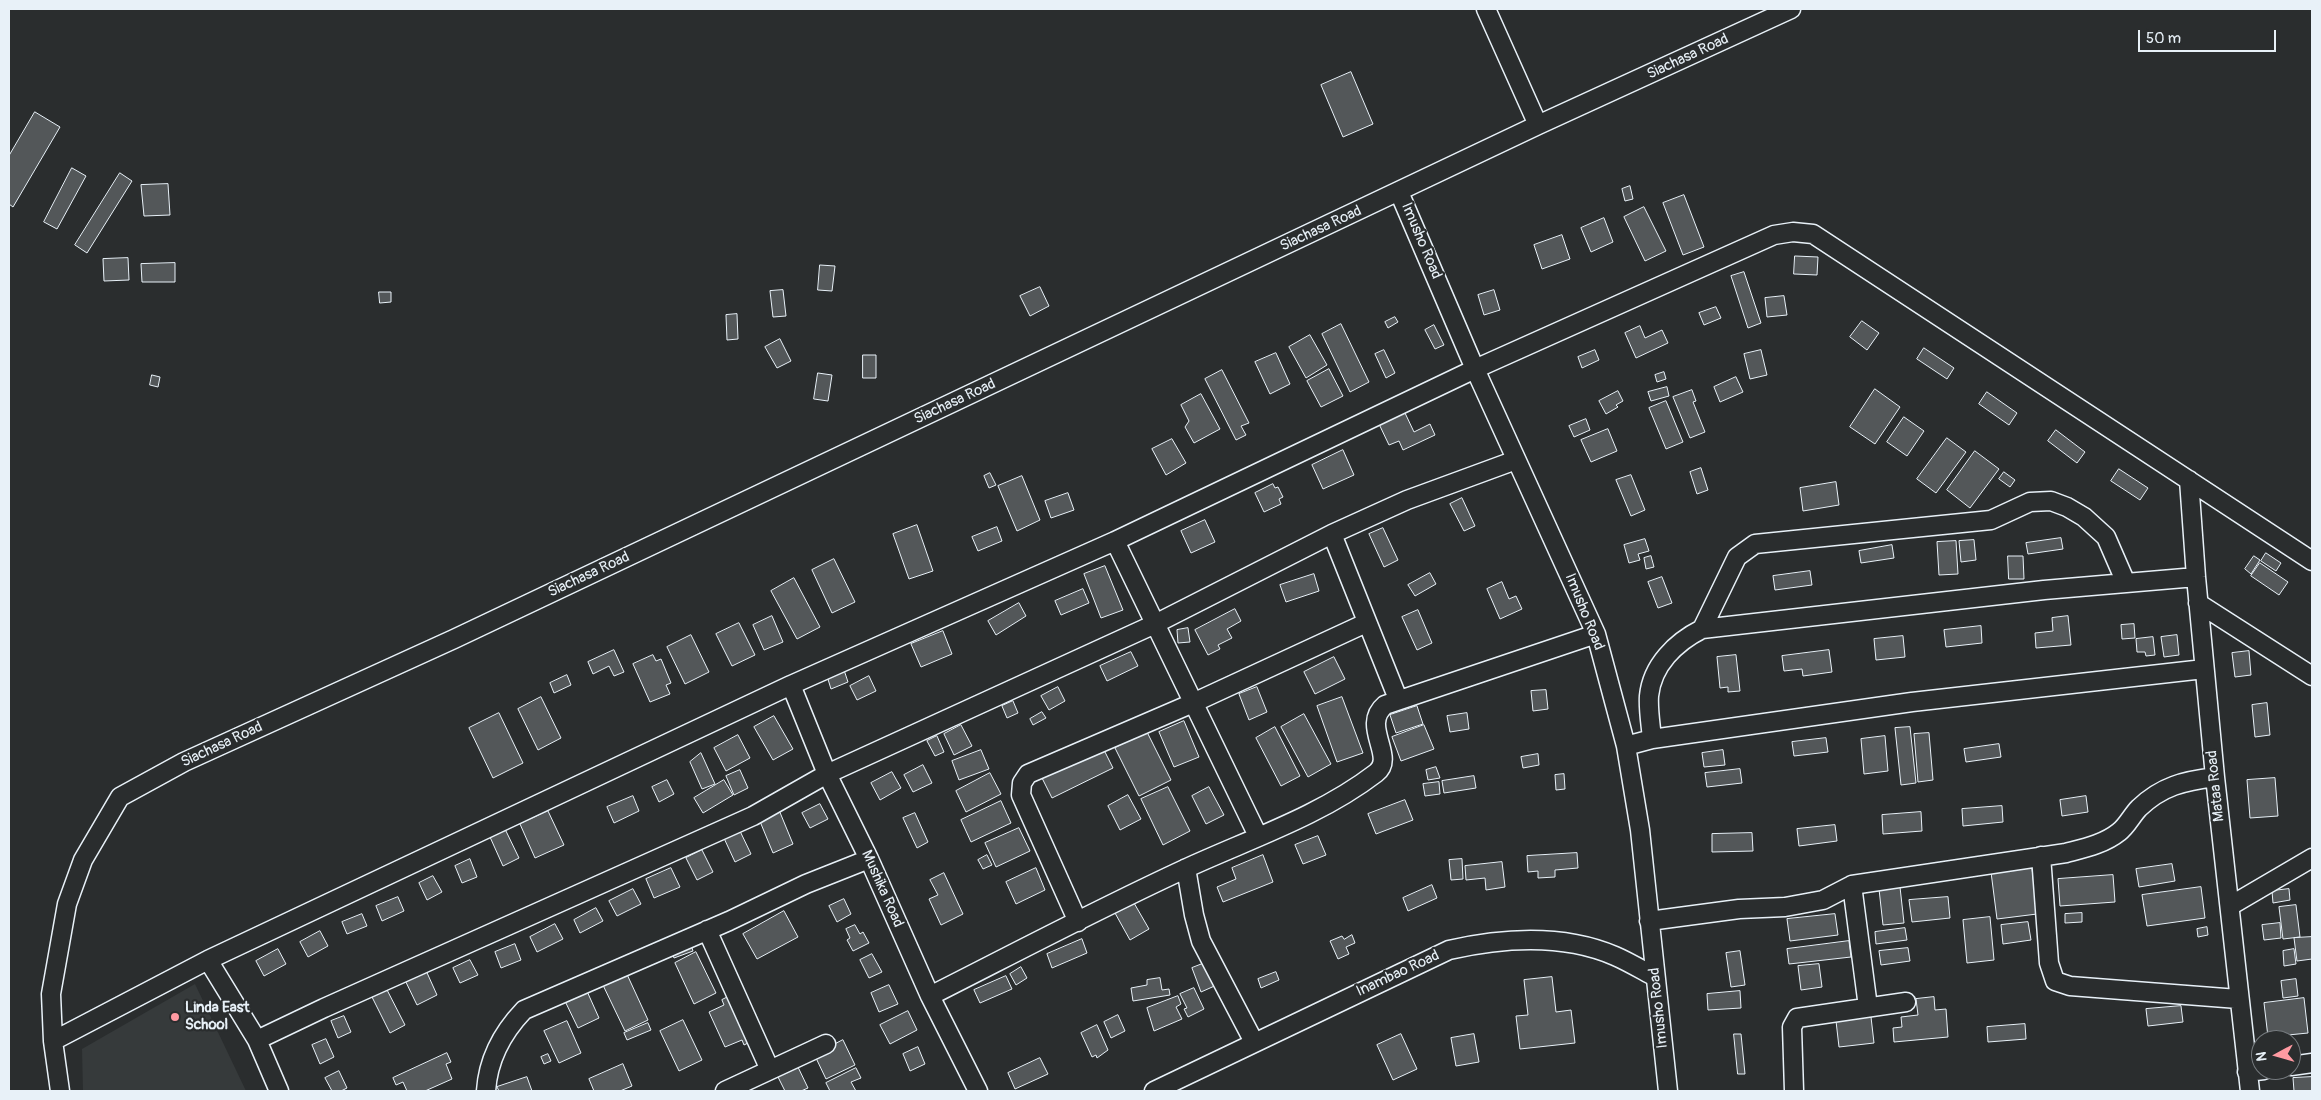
<!DOCTYPE html>
<html>
<head>
<meta charset="utf-8">
<style>
  body { margin:0 }
  #map { position:relative; width:2321px; height:1100px; overflow:hidden; background:#2a2d2e; font-family:Pangolin,sans-serif }
  canvas { display:block }
  .frame { position:absolute; inset:0; border:10px solid #e8f1f8; pointer-events:none }
  .north { position:absolute; left:2251px; top:1030px; width:50px; height:50px; box-sizing:border-box; background:#2a2d2e; border:1px solid #767b7f; border-radius:50%; rotate:264deg; font-size:14px; font-weight:700; line-height:20px; text-align:center; color:#e8f1f8 }
  .north::after { content:''; display:block; margin:auto; width:18px; height:22px; background:#ff9aa2; clip-path:polygon(50% 0,100% 100%,50% 72%,0 100%) }
  .scale { position:absolute; left:2138px; top:30px; width:138px; height:22px; box-sizing:border-box; border:2px solid #e8f1f8; border-top:0; padding-left:6px; font-size:15px; line-height:18px; white-space:nowrap; color:#e8f1f8; -webkit-text-stroke:4px #2a2d2e; paint-order:stroke }
</style>
</head>
<body>
<div id="map">
<canvas width="2321" height="1100"></canvas>
<div class="frame"></div>
<div class="north">N</div>
<div class="scale">50 m</div>
</div>
<script>
const c = document.querySelector('canvas').getContext('2d');
c.lineJoin = 'round';
function paint(path, color) {
  c.fillStyle = color;
  c.fill(path, 'evenodd');
}
function stroke(path, color, width, dash) {
  c.strokeStyle = color;
  c.lineWidth = width;
  c.lineCap = dash ? 'butt' : 'round';
  c.setLineDash(dash || []);
  c.stroke(path);
}
function drawText(font, color, halo, rows, align = 'center') {
  c.font = font + ' Pangolin,sans-serif';
  c.lineWidth = 4.5;
  c.setLineDash([]);
  c.textBaseline = 'middle';
  c.strokeStyle = halo;
  c.fillStyle = color;
  for (const [text, x, y, turn = 0] of rows) {
    c.save();
    c.translate(x, y);
    c.rotate((+turn || 0) * Math.PI / 180);
    c.textAlign = isNaN(turn) ? turn : align;
    if (halo) c.strokeText(text, 0, 0);
    c.fillText(text, 0, 0);
    c.restore();
  }
}
paint(new Path2D(`
  M195,984L246,1091H83L82,1049Z`), '#363a3b');
const building = new Path2D(`
  M1351,72L1373,124L1343,137L1321,85Z
  M35,112L60,127L13,207L9,204V156Z
  M72,168L86,176L57,229L44,222Z
  M120,173L132,181L87,253L75,245Z
  M168,184L170,215L144,216L141,185Z
  M1630,186L1633,199L1625,201L1622,189Z
  M1684,195L1704,247L1683,255L1663,203Z
  M1644,207L1666,251L1645,261L1624,217Z
  M1604,218L1613,242L1591,252L1581,228Z
  M1562,235L1570,259L1542,269L1534,245Z
  M1795,256L1818,257L1817,275L1794,274Z
  M128,258L129,280L104,281L103,259Z
  M175,263V282H142L141,264Z
  M820,265L835,266L832,291L818,290Z
  M1744,272L1761,323L1748,328L1731,276Z
  M1040,287L1049,306L1030,316L1020,296Z
  M783,290L786,316L773,317L770,291Z
  M1494,290L1500,310L1484,315L1478,295Z
  M379,292H391V302L380,303Z
  M1784,296L1787,315L1767,317L1765,298Z
  M1716,307L1721,318L1704,325L1699,313Z
  M737,314L738,339L727,340L726,315Z
  M1395,317L1398,322L1388,328L1385,322Z
  M1862,321L1879,333L1867,350L1850,337Z
  M1341,324L1369,382L1350,392L1322,334Z
  M1434,325L1444,345L1435,349L1425,330Z
  M1640,326L1645,338L1662,330L1668,343L1636,358L1625,333Z
  M1310,335L1327,365L1306,378L1289,347Z
  M780,339L791,361L777,368L765,347Z
  M1924,348L1954,368L1947,379L1917,359Z
  M1384,350L1395,373L1386,378L1375,354Z
  M1595,350L1599,360L1582,368L1578,357Z
  M1761,350L1767,375L1750,379L1744,354Z
  M1276,353L1290,384L1270,394L1255,362Z
  M863,355H876V378H863Z
  M1329,369L1343,396L1321,407L1307,381Z
  M1222,370L1249,423L1241,426L1246,435L1236,440L1205,379Z
  M1664,372L1666,379L1657,382L1655,375Z
  M818,373L832,375L828,401L814,399Z
  M152,375L160,377L158,387L150,385Z
  M1736,377L1743,392L1720,402L1714,387Z
  M1667,387L1669,396L1651,401L1648,392Z
  M1875,389L1900,407L1875,444L1850,427Z
  M1692,390L1696,401L1693,402L1705,432L1690,438L1673,397Z
  M1618,391L1623,401L1616,405L1618,407L1606,414L1599,401Z
  M1987,392L2017,413L2009,425L1979,404Z
  M1201,394L1220,429L1194,443L1185,427L1189,421L1181,405Z
  M1666,401L1683,442L1666,449L1649,408Z
  M1405,413L1414,432L1430,424L1435,435L1403,450L1399,441L1389,445L1379,424Z
  M1904,417L1924,431L1907,456L1887,442Z
  M1586,419L1590,430L1574,437L1569,426Z
  M1608,429L1617,451L1591,462L1581,440Z
  M2056,430L2085,452L2077,463L2048,441Z
  M1947,438L1966,452L1936,493L1917,479Z
  M1172,439L1186,463L1166,475L1152,449Z
  M1343,450L1354,475L1323,489L1312,465Z
  M1975,451L1999,469L1970,508L1947,490Z
  M1701,468L1708,490L1697,494L1690,472Z
  M2119,469L2148,488L2140,500L2111,481Z
  M2004,472L2015,480L2010,487L1999,479Z
  M990,473L996,485L989,488L984,476Z
  M1631,475L1645,510L1631,516L1616,480Z
  M1022,476L1040,520L1017,531L998,486Z
  M1836,482L1839,505L1803,511L1800,488Z
  M1273,484L1275,488L1278,487L1283,497L1279,499L1281,504L1264,512L1255,493Z
  M1068,493L1074,510L1051,518L1045,501Z
  M1462,498L1475,526L1464,531L1450,504Z
  M1205,520L1215,542L1191,553L1181,531Z
  M917,525L933,571L909,579L893,534Z
  M997,527L1002,541L978,551L972,537Z
  M1383,528L1398,560L1384,567L1369,534Z
  M2061,538L2063,549L2028,554L2026,543Z
  M1645,539L1649,551L1638,554L1640,560L1629,563L1624,545Z
  M1974,540L1976,560L1961,562L1959,541Z
  M1956,541L1958,574L1939,575L1937,542Z
  M1892,545L1894,558L1861,563L1859,551Z
  M2266,553L2281,563L2276,571L2261,561Z
  M1651,556L1654,567L1646,569L1644,558Z
  M2008,556H2023L2024,579H2009Z
  M2254,556L2260,560L2251,574L2245,569Z
  M834,559L855,602L832,613L812,570Z
  M2260,563L2288,582L2279,595L2251,576Z
  M1105,566L1123,610L1101,618L1084,574Z
  M1810,571L1812,585L1775,590L1773,576Z
  M1430,573L1436,584L1415,596L1408,585Z
  M1314,574L1319,591L1286,602L1280,585Z
  M1662,577L1672,603L1658,608L1648,582Z
  M794,578L820,627L797,639L771,591Z
  M1502,582L1509,599L1516,596L1522,609L1500,619L1487,589Z
  M1083,589L1089,603L1061,615L1055,601Z
  M1019,603L1026,616L996,635L988,621Z
  M1235,609L1241,621L1227,629L1232,638L1218,645L1220,649L1208,655L1195,630Z
  M1418,610L1432,643L1417,650L1402,617Z
  M772,616L783,642L764,650L753,625Z
  M2068,616L2071,645L2036,648L2035,633L2053,631L2052,618Z
  M739,623L755,655L732,666L716,634Z
  M2134,624L2135,638L2122,639L2121,625Z
  M1981,626L1982,643L1946,647L1944,630Z
  M1188,628L1190,642L1178,643L1177,630Z
  M943,631L952,654L921,667L911,644Z
  M691,635L709,672L685,684L667,647Z
  M2177,635L2179,655L2164,657L2161,637Z
  M1903,636L1905,657L1876,660L1874,639Z
  M2153,637L2155,655L2146,656L2145,652H2137L2136,639Z
  M614,650L624,672L614,676L609,666L593,674L588,662Z
  M1829,650L1832,672L1803,676L1802,669L1784,671L1782,656Z
  M2249,651L2251,675L2235,677L2232,653Z
  M1131,652L1138,666L1107,681L1100,666Z
  M653,655L656,661L661,659L671,683L666,685L670,694L650,702L633,664Z
  M1736,655L1740,691L1728,692V687L1720,688L1717,657Z
  M1334,657L1345,679L1315,694L1304,672Z
  M844,670L848,682L831,689L827,676Z
  M567,675L571,685L554,693L550,683Z
  M869,676L876,691L857,700L850,686Z
  M1058,687L1065,701L1049,710L1041,696Z
  M1257,687L1267,712L1249,720L1239,694Z
  M1546,690L1548,709L1533,711L1531,691Z
  M541,697L561,738L538,750L518,709Z
  M1342,697L1363,753L1337,762L1317,706Z
  M1013,701L1018,713L1007,718L1002,706Z
  M2267,703L2270,735L2255,737L2252,705Z
  M1417,706L1423,724L1396,733L1390,715Z
  M1042,712L1046,718L1033,725L1030,719Z
  M499,713L523,763L493,778L469,728Z
  M1467,713L1469,729L1450,732L1447,716Z
  M1304,714L1331,764L1308,777L1281,727Z
  M774,716L793,749L773,760L754,727Z
  M1184,721L1199,757L1174,767L1159,732Z
  M961,725L972,746L954,755L944,734Z
  M1424,725L1434,749L1401,761L1392,737Z
  M1275,727L1300,776L1281,786L1256,738Z
  M1910,727L1916,783L1901,785L1895,728Z
  M1147,732L1171,780L1139,796L1115,748Z
  M1929,733L1933,780L1918,782L1914,734Z
  M738,735L750,758L726,771L714,748Z
  M937,736L944,752L935,756L927,741Z
  M1885,736L1888,771L1864,774L1861,739Z
  M1826,738L1828,752L1794,756L1792,742Z
  M1999,744L2001,757L1966,762L1964,749Z
  M1103,748L1113,768L1052,798L1042,778Z
  M981,750L989,769L959,780L952,761Z
  M1723,750L1725,765L1704,767L1702,753Z
  M701,753L715,784L702,789L690,762Z
  M1538,754L1539,765L1523,768L1521,757Z
  M923,765L932,783L913,792L904,775Z
  M1436,767L1440,778L1428,780L1426,770Z
  M1740,769L1742,783L1707,787L1705,773Z
  M740,770L748,788L734,795L726,776Z
  M892,772L901,788L880,800L871,783Z
  M990,773L1001,794L966,812L956,791Z
  M1564,774L1565,789L1556,790L1555,775Z
  M1474,776L1476,788L1444,793L1442,781Z
  M2275,778L2278,816L2250,818L2247,780Z
  M667,780L674,794L659,802L652,787Z
  M724,780L733,795L703,813L694,798Z
  M1439,782L1440,794L1425,796L1423,784Z
  M1168,787L1190,831L1163,845L1141,799Z
  M1209,787L1224,815L1206,824L1192,796Z
  M1128,795L1141,819L1120,830L1108,806Z
  M633,796L639,811L614,823L607,807Z
  M2086,796L2088,812L2062,816L2060,800Z
  M1405,800L1413,820L1376,834L1368,814Z
  M1001,801L1011,823L971,842L961,820Z
  M820,804L828,819L810,828L802,813Z
  M2002,806L2003,822L1963,826L1962,809Z
  M779,810L793,844L773,853L759,819Z
  M548,811L564,845L535,858L520,824Z
  M1921,812L1922,831L1883,834L1882,815Z
  M915,813L928,842L917,848L903,818Z
  M1835,825L1837,841L1799,846L1797,829Z
  M1019,828L1030,851L996,867L985,843Z
  M505,829L519,858L503,866L490,837Z
  M739,829L751,854L735,862L723,836Z
  M1752,833L1753,851L1712,852V834Z
  M1318,836L1326,855L1303,864L1295,845Z
  M702,850L713,872L697,880L686,858Z
  M1577,853L1578,868L1555,870V877L1538,878V871L1528,872L1527,856Z
  M987,855L992,865L983,869L978,860Z
  M1263,855L1273,882L1223,902L1217,887L1236,879L1232,868Z
  M470,859L477,877L462,883L455,866Z
  M1462,859L1463,879L1451,880L1449,860Z
  M1502,862L1505,887L1486,890L1485,878L1466,880L1465,866Z
  M2172,864L2175,881L2139,887L2136,869Z
  M671,868L680,887L654,898L646,879Z
  M1036,868L1045,890L1016,904L1006,882Z
  M2032,868L2037,914L1997,919L1991,872Z
  M944,873L963,914L941,925L929,899L938,895L930,880Z
  M2113,875L2115,902L2060,906L2058,879Z
  M433,876L442,892L427,900L419,883Z
  M1432,885L1437,898L1408,911L1403,898Z
  M1900,887L1904,923L1883,925L1879,889Z
  M2201,887L2205,918L2147,926L2142,895Z
  M633,889L641,904L617,916L609,901Z
  M2289,889L2290,900L2273,903L2272,891Z
  M398,897L404,911L382,921L376,906Z
  M1948,897L1950,918L1912,922L1909,900Z
  M844,899L851,914L837,922L829,906Z
  M1134,903L1149,929L1130,940L1115,913Z
  M2296,905L2300,937L2283,939L2279,907Z
  M596,908L603,921L580,933L574,920Z
  M784,911L798,937L757,959L743,934Z
  M2082,913V922L2065,923V914Z
  M362,914L367,926L347,934L342,922Z
  M1835,914L1838,935L1790,941L1787,919Z
  M1990,917L1994,960L1967,963L1963,920Z
  M2028,922L2031,940L2003,944L2001,925Z
  M2280,923L2281,938L2264,940L2262,925Z
  M555,924L563,939L537,952L530,937Z
  M855,925L860,934L863,932L869,943L853,951L847,940L850,938L846,929Z
  M2207,927L2208,935L2198,937L2197,929Z
  M1905,928L1907,940L1876,944L1875,932Z
  M320,931L328,946L308,957L300,942Z
  M1352,935L1355,943L1346,947L1349,954L1338,959L1330,941L1342,936L1344,939Z
  M2312,937V959L2297,961L2294,938Z
  M1082,939L1087,953L1052,968L1047,954Z
  M690,941L693,951L674,958L670,948Z
  M1849,941L1851,957L1789,964L1787,949Z
  M515,944L521,960L501,968L495,952Z
  M1908,948L1910,961L1881,965L1879,951Z
  M278,949L286,964L264,976L256,961Z
  M2294,949L2296,964L2284,966L2283,951Z
  M1740,951L1745,985L1731,987L1726,953Z
  M696,952L716,993L694,1004L675,963Z
  M872,954L882,972L869,978L860,960Z
  M470,960L478,975L460,983L453,968Z
  M1210,961L1219,984L1201,992L1192,968Z
  M1819,964L1822,987L1801,990L1798,966Z
  M424,966L437,995L417,1005L403,976Z
  M1021,967L1027,978L1016,985L1010,974Z
  M625,970L648,1020L625,1031L601,981Z
  M1276,972L1279,980L1261,988L1258,979Z
  M1006,976L1012,989L980,1003L974,990Z
  M1552,977L1556,1012L1571,1010L1575,1043L1520,1049L1516,1016L1528,1015L1524,980Z
  M1160,978L1162,990L1169,989L1170,995L1133,1001L1131,988L1147,985V980Z
  M2296,979L2298,996L2283,998L2281,981Z
  M384,984L405,1025L390,1033L369,991Z
  M889,985L898,1004L879,1012L871,993Z
  M1194,988L1204,1009L1188,1017L1184,1009L1187,1008L1180,994Z
  M586,989L599,1018L578,1028L564,999Z
  M1740,991L1741,1008L1708,1010L1707,994Z
  M730,996L750,1042L744,1045L742,1040L725,1047L709,1012L724,1005L722,1000Z
  M1178,996L1181,1004L1176,1007L1182,1019L1154,1031L1147,1008Z
  M1934,997L1935,1010L1946,1009L1948,1037L1894,1042L1893,1028L1902,1027L1901,1017L1918,1015L1916,999Z
  M2304,998L2308,1033L2268,1037L2264,1003Z
  M2181,1006L2183,1022L2148,1026L2146,1009Z
  M908,1011L917,1030L890,1044L880,1025Z
  M1118,1015L1125,1031L1111,1038L1104,1022Z
  M344,1016L351,1032L338,1038L331,1021Z
  M1871,1017L1874,1043L1839,1047L1836,1021Z
  M683,1020L702,1060L679,1071L660,1031Z
  M567,1021L581,1053L559,1063L544,1031Z
  M648,1023L651,1030L627,1040L624,1033Z
  M2025,1024L2026,1039L1988,1042L1987,1027Z
  M1097,1025L1108,1050L1097,1058L1096,1055L1092,1057L1081,1033Z
  M1401,1034L1417,1069L1393,1080L1377,1045Z
  M1474,1034L1479,1062L1456,1066L1451,1038Z
  M1734,1034H1741L1745,1074H1738Z
  M326,1039L334,1057L320,1064L312,1045Z
  M843,1040L855,1065L826,1079L816,1058L831,1046Z
  M918,1047L925,1064L910,1071L903,1054Z
  M447,1053L451,1062L446,1064L452,1079L425,1091H407L403,1082L396,1085L393,1078Z
  M548,1054L551,1061L544,1064L541,1057Z
  M1040,1058L1048,1074L1015,1089L1008,1073Z
  M623,1064L632,1086L620,1091H594L589,1079Z
  M797,1065L808,1088L801,1091H785L777,1075Z
  M856,1068L861,1078L851,1082L856,1091H830L826,1083Z
  M339,1071L347,1088L341,1091H332L325,1078Z
  M527,1077L532,1091H499L497,1087Z
  M2312,1077V1091H2294L2293,1078Z`);
paint(building, '#535759');
stroke(building, '#e8f1f8', 1);
const street = new Path2D(`
  M1486,9L1538,125
  M1399,192L1475,369L1596,634L1626,746L1640,830L1668,1091
  M2189,480L2196,577L2215,777L2250,1091
  M1332,534L1398,699
  M1115,541L1258,836
  M2198,603L2312,676
  M1702,629L1737,557L1755,544L1991,520L2030,502L2051,501L2067,507L2084,517L2106,537L2126,583
  M791,685L827,774L869,859L930,996L978,1091
  M1652,739C1651,726 1648,710 1649,696C1652,665 1676,642 1702,629L2044,590L2196,577
  M1626,746L1652,739L1912,702L2204,669
  M2041,856L2049,963L2055,981L2070,986L2238,999
  M1186,868L1194,915L1201,941L1254,1042
  M1852,885L1868,1007
  M2230,906L2312,858
  M1649,921L1739,909L1785,907L1823,900L1852,885L2066,853C2085,848 2104,844 2119,832C2127,826 2132,815 2139,808C2162,786 2184,781 2215,777
  M1078,922L1021,795L1022,783L1028,774L1193,703L1366,623
  M707,930L770,1070
  M208,960L257,1040L279,1091
  M930,996C1015,953 1100,908 1187,868C1250,839 1320,816 1376,773C1397,757 1360,726 1385,705L1596,634
  M257,1040L324,1008L753,816L827,774L1155,624L1332,534L1407,500L1516,460
  M53,1041L208,960L791,685L1115,541L1475,369L1774,235L1793,232L1813,234L2312,561
  M2291,1066L2312,1063
  M2247,1072L2264,1070
  M60,1091L53,1041L51,994L67,904L83,860L120,797L184,762L454,639L1538,125L1791,9
  M486,1091C488,1060 503,1032 524,1010L729,921L806,884L869,859
  M725,1091L826,1044
  M1154,1091L1449,950C1502,938 1564,934 1615,956C1629,962 1642,970 1655,977
  M1794,1091L1792,1027L1797,1018L1906,1002`);
stroke(street, '#e8f1f8', 21);
stroke(street, '#2a2d2e', 18);
for (const [x, y, r, color] of [
  [175,1017,5,"#ff9aa2"]
]) {
  const dot = new Path2D();
  dot.arc(x, y, r, 0, 2 * Math.PI);
  c.fillStyle = color;
  c.fill(dot);
  stroke(dot, '#2a2d2e', 2);
}
drawText('15px', '#e8f1f8', '#2a2d2e', [
  ["Siachasa Road",1688,57,-25],
  ["Siachasa Road",1321,229,-25],
  ["Imusho Road",1421,241,67],
  ["Siachasa Road",955,402,-25],
  ["Siachasa Road",589,575,-25],
  ["Imusho Road",1584,612,68],
  ["Siachasa Road",222,745,-25],
  ["Mataa Road",2216,786,-96],
  ["Mushika Road",882,889,66],
  ["Inambao Road",1398,974,-25],
  ["Imusho Road",1659,1008,-96]
]);
drawText('bold 15px', '#e8f1f8', '#2a2d2e', [
  ["Linda East",185,1008],
  ["School",185,1025]
], 'left');
</script>
</body>
</html>
